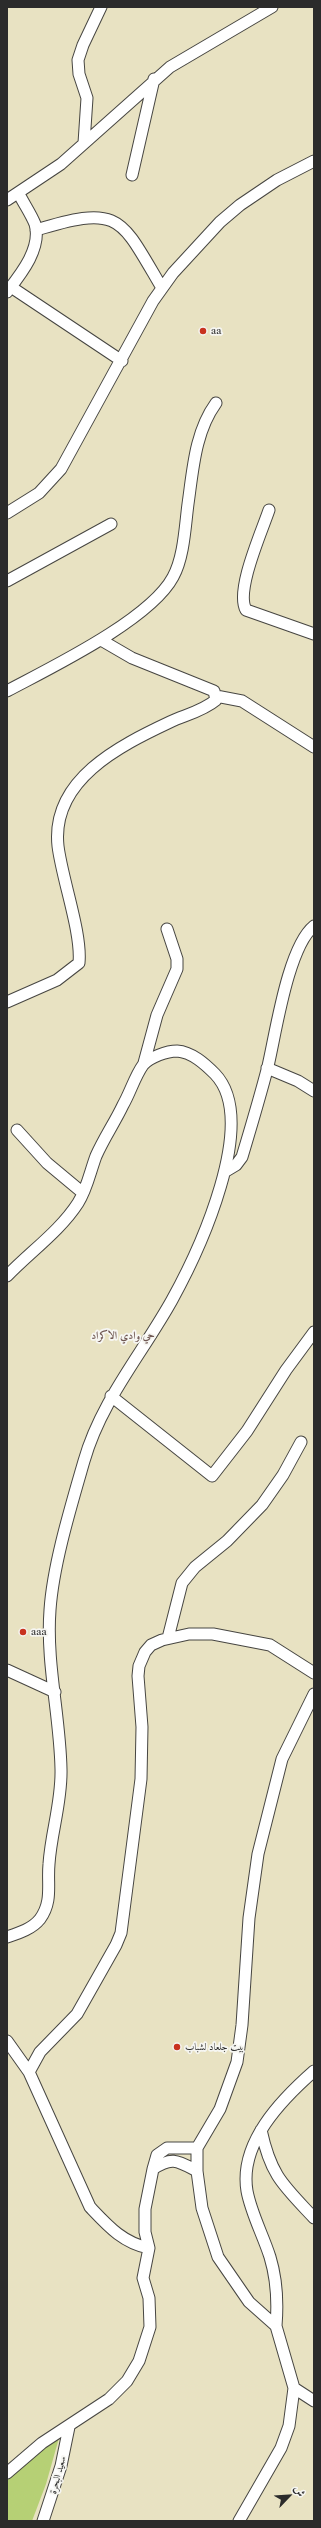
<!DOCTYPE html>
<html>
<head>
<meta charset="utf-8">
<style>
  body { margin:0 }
  #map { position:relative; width:321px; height:2528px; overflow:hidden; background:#e8e2c2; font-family:"Libre Caslon Text",Amiri,serif }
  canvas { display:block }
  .frame { position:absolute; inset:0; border:8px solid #2b2b2b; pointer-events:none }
  .north { position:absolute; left:269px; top:2476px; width:40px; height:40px; -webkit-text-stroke:3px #f6f6f2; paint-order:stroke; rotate:65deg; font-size:11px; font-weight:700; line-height:16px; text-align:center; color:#2b2b2b }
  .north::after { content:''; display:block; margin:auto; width:14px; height:18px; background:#2b2b2b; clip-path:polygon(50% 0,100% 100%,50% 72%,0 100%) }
</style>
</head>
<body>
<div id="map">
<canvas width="321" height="2528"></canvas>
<div class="frame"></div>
<div class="north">ش</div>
</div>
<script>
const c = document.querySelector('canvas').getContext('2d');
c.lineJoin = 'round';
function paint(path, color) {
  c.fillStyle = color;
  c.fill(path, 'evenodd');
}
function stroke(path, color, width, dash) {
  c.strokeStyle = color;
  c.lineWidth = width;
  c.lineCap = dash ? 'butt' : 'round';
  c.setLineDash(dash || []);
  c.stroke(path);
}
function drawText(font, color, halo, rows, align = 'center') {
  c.font = font + ' "Libre Caslon Text",Amiri,serif';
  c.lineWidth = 3.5;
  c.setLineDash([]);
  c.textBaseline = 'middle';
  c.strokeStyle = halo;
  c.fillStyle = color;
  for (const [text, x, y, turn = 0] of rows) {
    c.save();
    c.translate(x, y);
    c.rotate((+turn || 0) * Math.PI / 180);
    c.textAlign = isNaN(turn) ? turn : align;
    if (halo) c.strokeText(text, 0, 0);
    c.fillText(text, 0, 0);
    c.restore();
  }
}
paint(new Path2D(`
  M61,2431L46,2484L32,2521H7V2478Z`), '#b6d075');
const street = new Path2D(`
  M84,143L87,98L79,74L78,60L83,45L101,7
  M132,175L154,79
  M7,200L61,164L170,67L272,7
  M36,230C121,204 120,217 162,288
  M11,287L122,361
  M7,292C21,274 42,248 35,224C31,214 24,204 19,194
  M269,510C262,531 235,591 246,610L314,634
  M7,513L39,493L61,469L153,301L173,273L220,222L240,205L277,180L314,161
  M7,581L111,524
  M7,691C50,668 150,620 173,577C184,557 185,527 188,504C193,469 195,432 216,403
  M216,696L242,701L314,747
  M7,1002L57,980L79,963C82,933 62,879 58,846C51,780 119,746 170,722C185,715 203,711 216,700L214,691L132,658L101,640
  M144,1063L157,1015L177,969V959L167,929
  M267,1068L298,1081L314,1091
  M17,1130L47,1163L83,1193
  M226,1171L236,1165L242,1157C251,1127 260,1097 268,1066C276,1032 288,947 314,926
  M7,1276C30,1252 60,1231 78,1203C87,1189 90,1172 96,1156C104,1138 115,1122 123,1105C130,1093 135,1076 143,1065C150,1057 167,1051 177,1051C192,1052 205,1064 215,1074C260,1121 199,1251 172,1300C142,1354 101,1401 84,1461C71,1506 53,1565 50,1610C46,1663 60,1716 61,1769C62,1802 51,1832 49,1864C47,1884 53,1901 40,1919C32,1929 19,1933 7,1937
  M111,1396L212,1476L247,1431L286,1370L314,1332
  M168,1638L182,1583L195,1567L227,1541L262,1505L283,1475L301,1442
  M7,1670L55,1692
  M7,2041L29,2072L90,2207C108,2226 123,2243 149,2248
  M29,2072L40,2052L77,2014L116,1945L121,1933L141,1779L142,1727L138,1676L139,1666L145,1652L151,1645L162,1640L189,1634H213L270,1645L314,1673
  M261,2130C271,2176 283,2185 314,2218
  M153,2169C172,2156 178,2161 197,2171
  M276,2326C278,2302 277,2280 270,2257C263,2235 251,2213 247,2191C239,2143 281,2100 314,2071
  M294,2388L314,2401
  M7,2473L42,2443L109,2399L127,2381L139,2361L150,2327L149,2298L143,2278L149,2248L145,2232V2209L153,2169L157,2155L167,2148H197
  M43,2521L61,2466L69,2427
  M239,2521L281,2448L289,2426L294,2388L276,2326L249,2302L218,2257L202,2208L197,2171V2148L220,2109L237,2062L242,2025L249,1918L258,1854L282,1759L314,1694`);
stroke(street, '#474642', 13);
stroke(street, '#fff', 11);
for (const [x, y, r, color] of [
  [203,331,4,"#c8321e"],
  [23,1632,4,"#c8321e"],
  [177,2047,4,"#c8321e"]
]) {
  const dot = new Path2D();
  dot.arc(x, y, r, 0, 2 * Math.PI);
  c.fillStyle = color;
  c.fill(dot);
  stroke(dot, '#f6f6f2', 1.5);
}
drawText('10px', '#2b2b2b', '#f6f6f2', [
  ["aa",211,331],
  ["aaa",31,1632],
  ["بيت جلعاد لشباب",185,2047]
], 'left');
drawText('10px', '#2b2b2b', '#f6f6f2', [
  ["سعيد البحرة",58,2475,-75]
]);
drawText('bold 11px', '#705853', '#f6f6f2', [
  ["حي وادي الاكراد",123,1336]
]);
</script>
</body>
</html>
